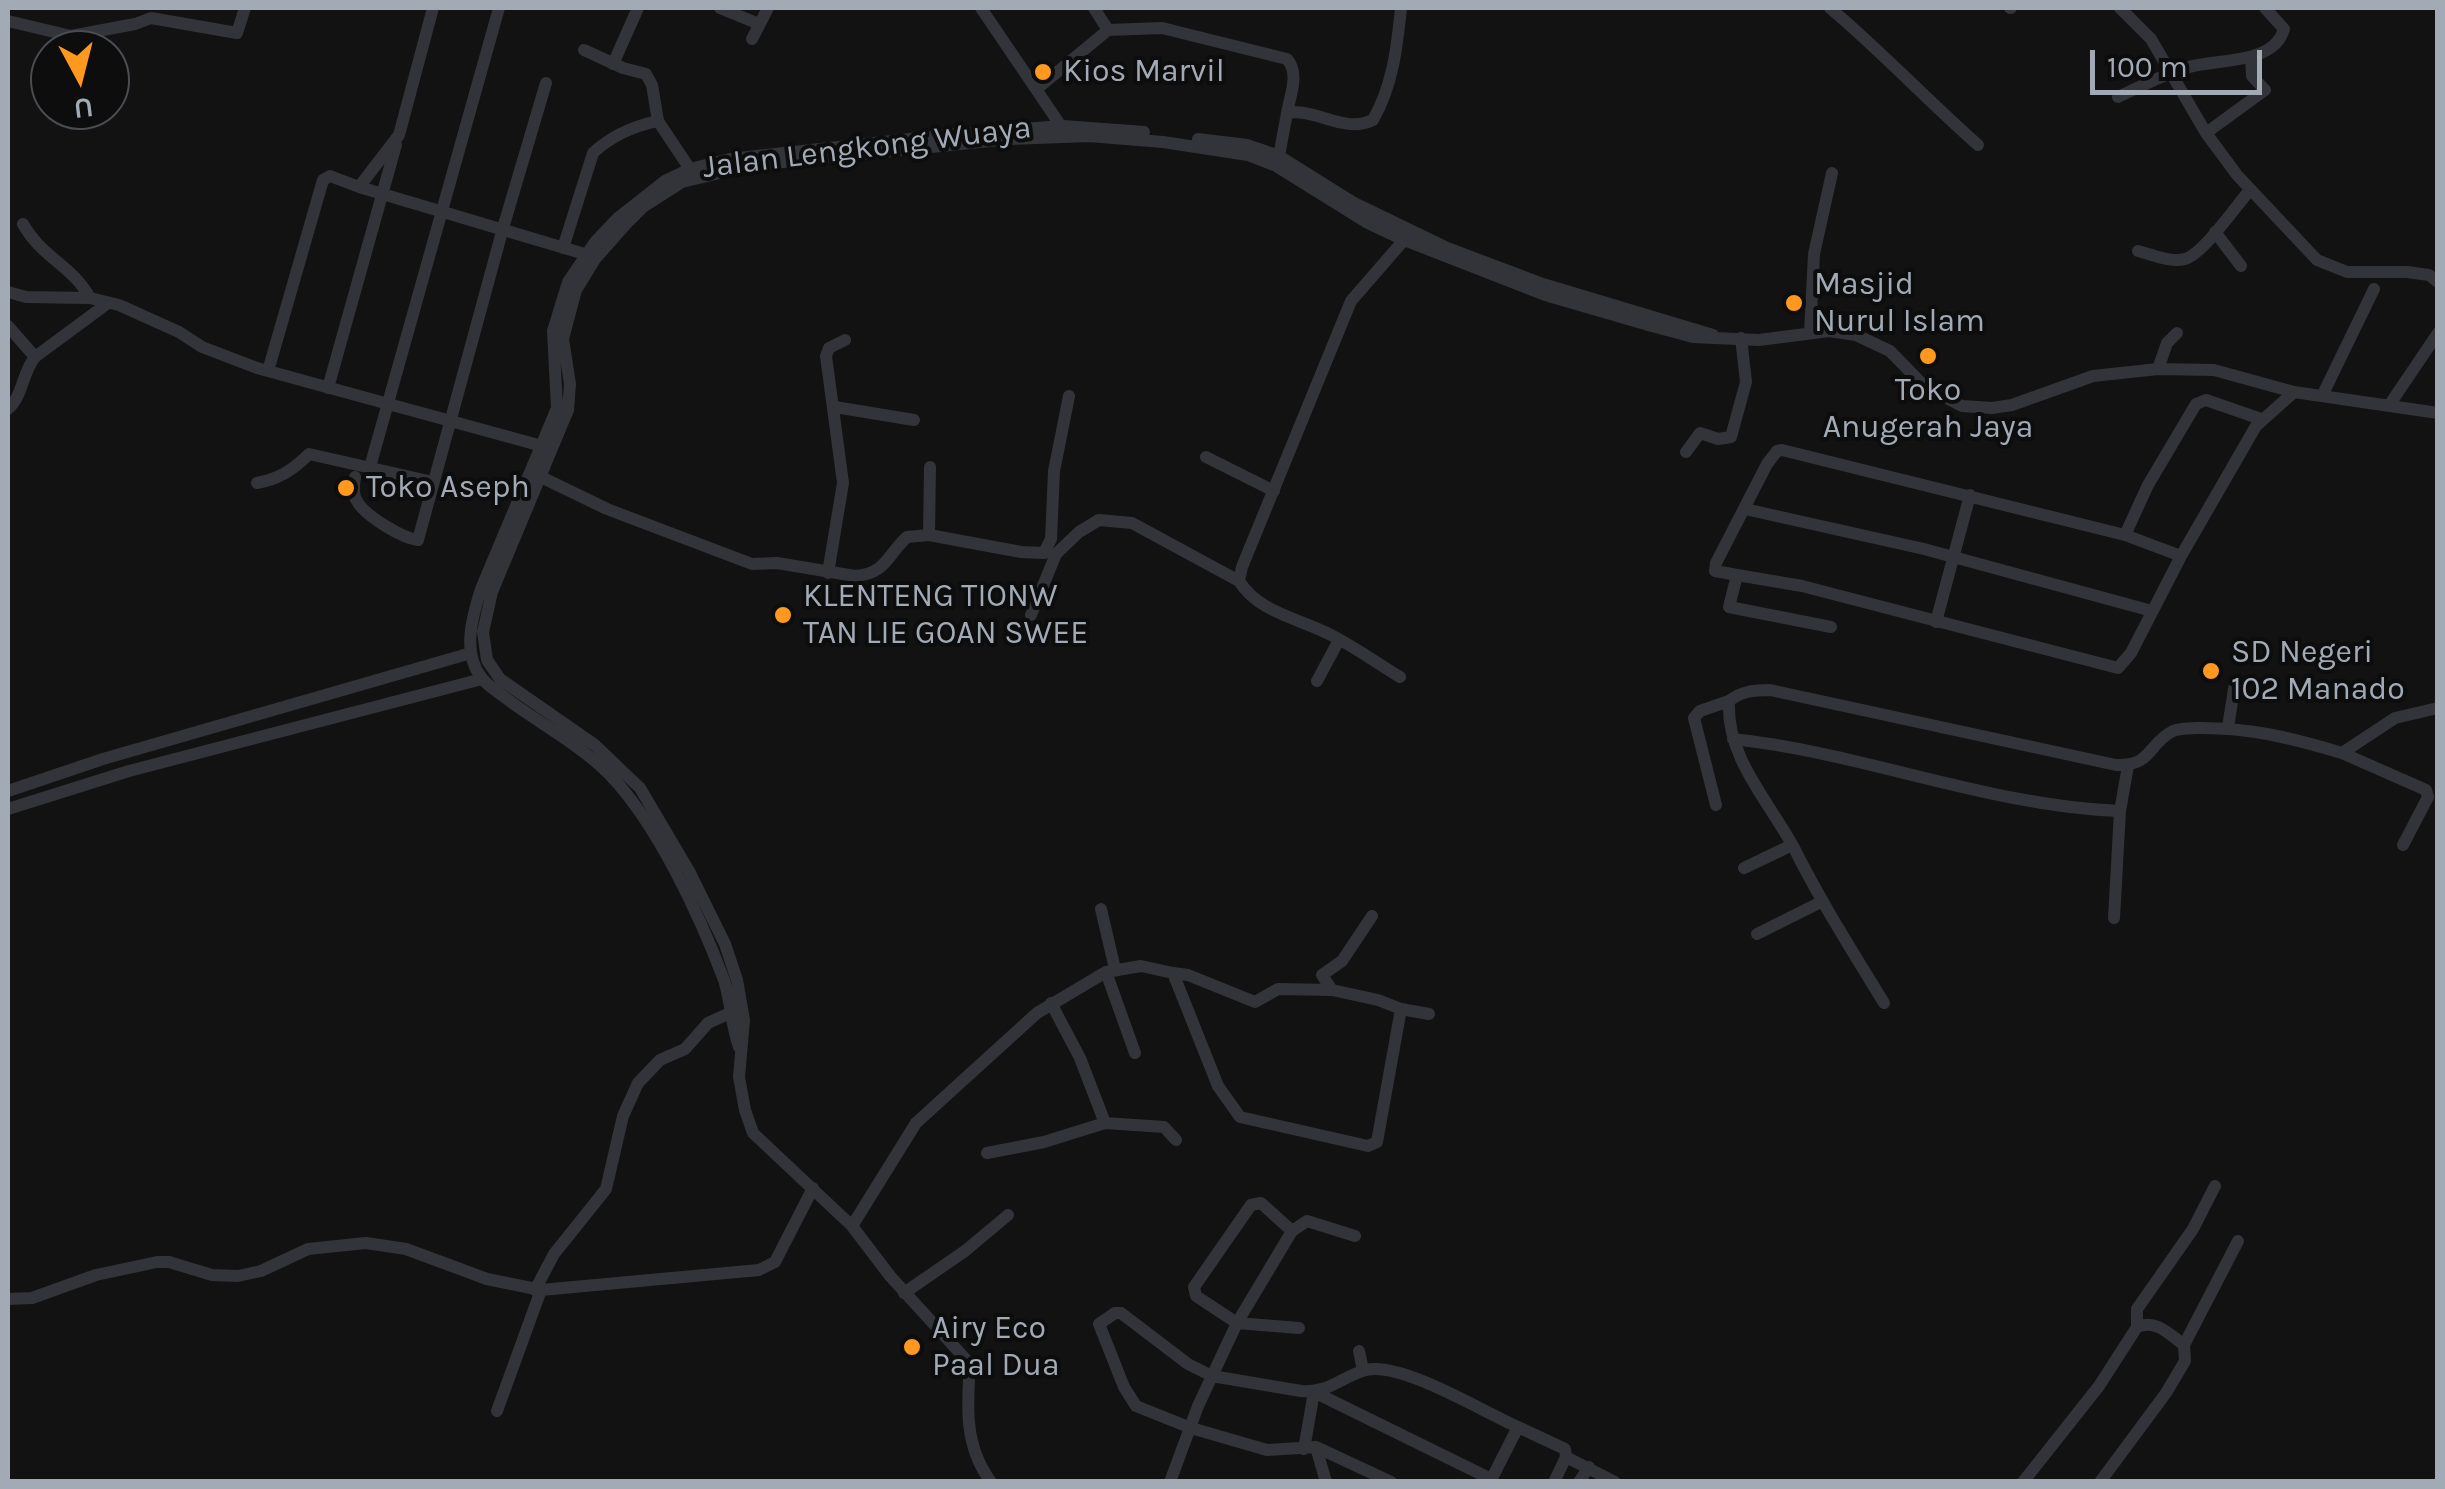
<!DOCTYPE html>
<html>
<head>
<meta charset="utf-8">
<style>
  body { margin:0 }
  #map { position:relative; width:2445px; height:1489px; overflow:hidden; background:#121213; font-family:Karla,sans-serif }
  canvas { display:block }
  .frame { position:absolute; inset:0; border:10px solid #a2aab5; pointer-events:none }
  .north { position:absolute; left:30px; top:30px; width:100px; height:100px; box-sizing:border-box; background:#0d0d0e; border:2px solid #494c51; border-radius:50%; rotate:173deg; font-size:28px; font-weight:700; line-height:40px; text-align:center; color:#a2aab5 }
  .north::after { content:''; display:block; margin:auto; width:35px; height:45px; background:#ff981e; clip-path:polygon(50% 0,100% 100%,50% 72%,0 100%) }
  .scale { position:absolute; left:2090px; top:50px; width:172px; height:45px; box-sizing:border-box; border:5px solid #a2aab5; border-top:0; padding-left:12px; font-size:30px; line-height:35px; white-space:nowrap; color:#a2aab5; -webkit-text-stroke:8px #0d0d0e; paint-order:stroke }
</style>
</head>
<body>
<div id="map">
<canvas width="2445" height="1489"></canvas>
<div class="frame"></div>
<div class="north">U</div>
<div class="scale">100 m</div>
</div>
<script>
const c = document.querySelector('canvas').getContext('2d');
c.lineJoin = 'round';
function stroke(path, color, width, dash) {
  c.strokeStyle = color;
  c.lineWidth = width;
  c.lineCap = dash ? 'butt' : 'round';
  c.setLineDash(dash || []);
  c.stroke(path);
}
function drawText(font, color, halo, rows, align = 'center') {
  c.font = font + ' Karla,sans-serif';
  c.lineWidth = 8;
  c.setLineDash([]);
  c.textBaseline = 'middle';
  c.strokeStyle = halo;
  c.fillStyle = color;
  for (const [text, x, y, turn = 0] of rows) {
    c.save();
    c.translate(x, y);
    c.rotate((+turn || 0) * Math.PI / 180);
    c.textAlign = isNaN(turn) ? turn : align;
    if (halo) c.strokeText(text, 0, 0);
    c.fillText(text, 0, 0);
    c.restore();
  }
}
stroke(new Path2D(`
  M720,8L759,24
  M981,8L1063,129
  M1830,8C1881,51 1927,100 1978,145
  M2010,8H2011
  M2120,8L2151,39L2206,133L2237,175L2317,260L2347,272H2407L2429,275L2438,282
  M8,21L71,36L135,24L151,18L237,33L245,8
  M1108,30L1162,28L1287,59C1300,74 1290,95 1287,113
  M752,39L768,8
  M584,50L623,68L646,74L652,85L658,121L690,169
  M613,64L638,8
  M1038,88L1108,30L1094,8
  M2118,97C2140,87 2162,75 2185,68C2214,58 2274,66 2284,29L2265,8
  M2206,133L2265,90L2252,76L2251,57
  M1198,139L1247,145L1279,156L1354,203L1445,247L1543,284L1713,335
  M1279,156L1287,113C1317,108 1343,134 1373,120C1393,85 1397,47 1401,8
  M359,187L588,255
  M23,224C42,258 73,266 90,298
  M2215,232L2241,266
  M563,248L593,153C611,136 634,126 658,121
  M2138,251C2151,254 2171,263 2185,259C2203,254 2236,206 2250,190
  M8,292L26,297L90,298L119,305L179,332L202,347L257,368L542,446
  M8,326L35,357C22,373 23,396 8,409
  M1810,333L1814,254L1832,173
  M35,357L108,303
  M2158,369L2167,343L2177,333
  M268,371L323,180L330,176L359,187L399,135L433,8
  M328,388L396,145
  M2323,394L2374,289
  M2390,404L2438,333
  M835,407L914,420
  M1686,452L1700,433L1718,439L1731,437L1746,382L1741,338
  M1206,457L1274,491
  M370,467L499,8
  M355,477C354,485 352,494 357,501C365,516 402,538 418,540L503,228L546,83
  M541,477L607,509L752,564L777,563L855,576C886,574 887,555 907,537L929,535L930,467
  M257,483C279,479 293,470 309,454L433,482
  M1745,509L1924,549L2152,611
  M929,535L1021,552L1044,553L1051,539L1054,471L1069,396
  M2125,535L2148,485L2196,404L2206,400L2261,419
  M828,573L843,483L826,356L829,348L845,340
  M1737,575L1715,571L1716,563L1767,464L1777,451L1782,450L2125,535L2181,556L2256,426L2294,392
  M1031,615L1056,554L1079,532L1099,520L1132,523L1239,581
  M1936,622L1970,495
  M1831,627L1729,607L1737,575L1802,586L2118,668L2131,653L2181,556
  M1400,677C1377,663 1356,648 1333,636C1300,618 1260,614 1239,581L1242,567L1351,301L1404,240
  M1317,681L1339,640
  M2228,727L2235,683
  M1733,739C1864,753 1988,806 2120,811
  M2342,753L2426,790L2428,797L2403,845
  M8,791L103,759L471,653
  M1716,805L1694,718L1700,711L1729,701
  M8,809L129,771L482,679
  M1744,868L1792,845
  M1101,909L1115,969
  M2114,918L2120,811L2128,766
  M1757,934L1821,902
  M1106,972L1135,1053
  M1173,973L1188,975L1255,1002L1278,989L1332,990L1322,975L1342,961L1372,916
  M1332,990L1378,1000L1401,1009
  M1051,1003L1080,1058L1105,1123
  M1884,1003C1853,952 1821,902 1794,848C1769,801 1726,758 1729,701C1742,691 1754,690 1770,690L2116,765C2153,766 2147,744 2173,731C2181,728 2188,729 2196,728C2248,727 2292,738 2342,753L2395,718L2438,708
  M739,1047C731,1025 731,1002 724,980C700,916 657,823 609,774C583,747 541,724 511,702C501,694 488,687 481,677C462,652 472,617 481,589L557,408L553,331L568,282L596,241L618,218L665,181L690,169L730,159L955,134L1063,126L1144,132
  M987,1153L1044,1142L1105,1123L1164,1127L1176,1140
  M852,1226L916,1123L1037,1013L1106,972L1141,966L1173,973L1218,1086L1240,1117L1368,1146L1377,1142L1401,1009L1429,1014
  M1292,1231L1261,1203L1251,1205L1194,1287L1196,1296L1237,1323L1299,1328
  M535,1290L554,1254L606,1189L623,1116L638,1083L660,1060L685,1049L708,1023L730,1013
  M904,1293L965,1251L1008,1215
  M8,1299L32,1298L96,1275L157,1262H169L212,1275L238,1276L261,1271L308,1249L366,1243L406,1249L487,1279L541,1290L759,1270L775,1262L813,1188
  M2137,1327V1309L2193,1229L2215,1186
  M2184,1345L2238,1241
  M1359,1351L1363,1370
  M497,1411L541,1290
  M1316,1447L1326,1482
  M1304,1449L1314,1392L1491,1479
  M1566,1457L1615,1482
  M991,1482C964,1446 967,1406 970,1364L890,1276L852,1226L753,1133L745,1110L739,1077L744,1020L737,980L725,944L689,871L640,788L595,745L500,679L487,660L483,632L492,592L568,410L570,384L563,339L576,290L595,259L626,224L643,207L682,182L753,165L1010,139L1089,136L1163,142L1248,155L1276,166L1366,222L1404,240L1545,295L1652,326L1693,337L1759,340L1829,331L1856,335L1890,351L1925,387L1962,406L1992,408L2012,405L2093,376L2158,369L2214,370L2294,392L2438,413
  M1170,1482L1198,1406L1237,1323L1292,1231L1307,1221L1355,1236
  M1391,1482L1316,1447L1267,1450L1191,1428L1136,1406L1124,1387L1099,1324L1115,1313H1121L1188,1364L1212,1376L1301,1391C1331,1393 1342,1376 1366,1370C1401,1361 1483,1412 1518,1427
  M1490,1482L1518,1427L1565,1449L1566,1457L1554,1482
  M1579,1482L1589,1467
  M2023,1482L2099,1386L2137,1327C2156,1319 2169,1334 2184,1345L2185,1361L2166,1393L2100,1482`), '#323439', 12);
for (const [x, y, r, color] of [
  [1043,72,10,"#ff981e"],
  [1794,303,10,"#ff981e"],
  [1928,356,10,"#ff981e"],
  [346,488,10,"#ff981e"],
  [783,615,10,"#ff981e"],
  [2211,671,10,"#ff981e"],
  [912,1347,10,"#ff981e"]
]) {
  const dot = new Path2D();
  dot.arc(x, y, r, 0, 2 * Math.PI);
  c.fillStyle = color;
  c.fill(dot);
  stroke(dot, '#0d0d0e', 4);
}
drawText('32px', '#a2aab5', '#0d0d0e', [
  ["Kios Marvil",1063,72],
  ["Masjid",1814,285],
  ["Nurul Islam",1814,322],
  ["Toko",1928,391,"center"],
  ["Anugerah Jaya",1928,428,"center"],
  ["Toko Aseph",366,488],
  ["KLENTENG TIONW",803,597],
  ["TAN LIE GOAN SWEE",803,634],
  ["SD Negeri",2231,653],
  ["102 Manado",2231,690],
  ["Airy Eco",932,1329],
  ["Paal Dua",932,1366]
], 'left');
drawText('32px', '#a2aab5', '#0d0d0e', [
  ["Jalan Lengkong Wuaya",867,148,-7]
]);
</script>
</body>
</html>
